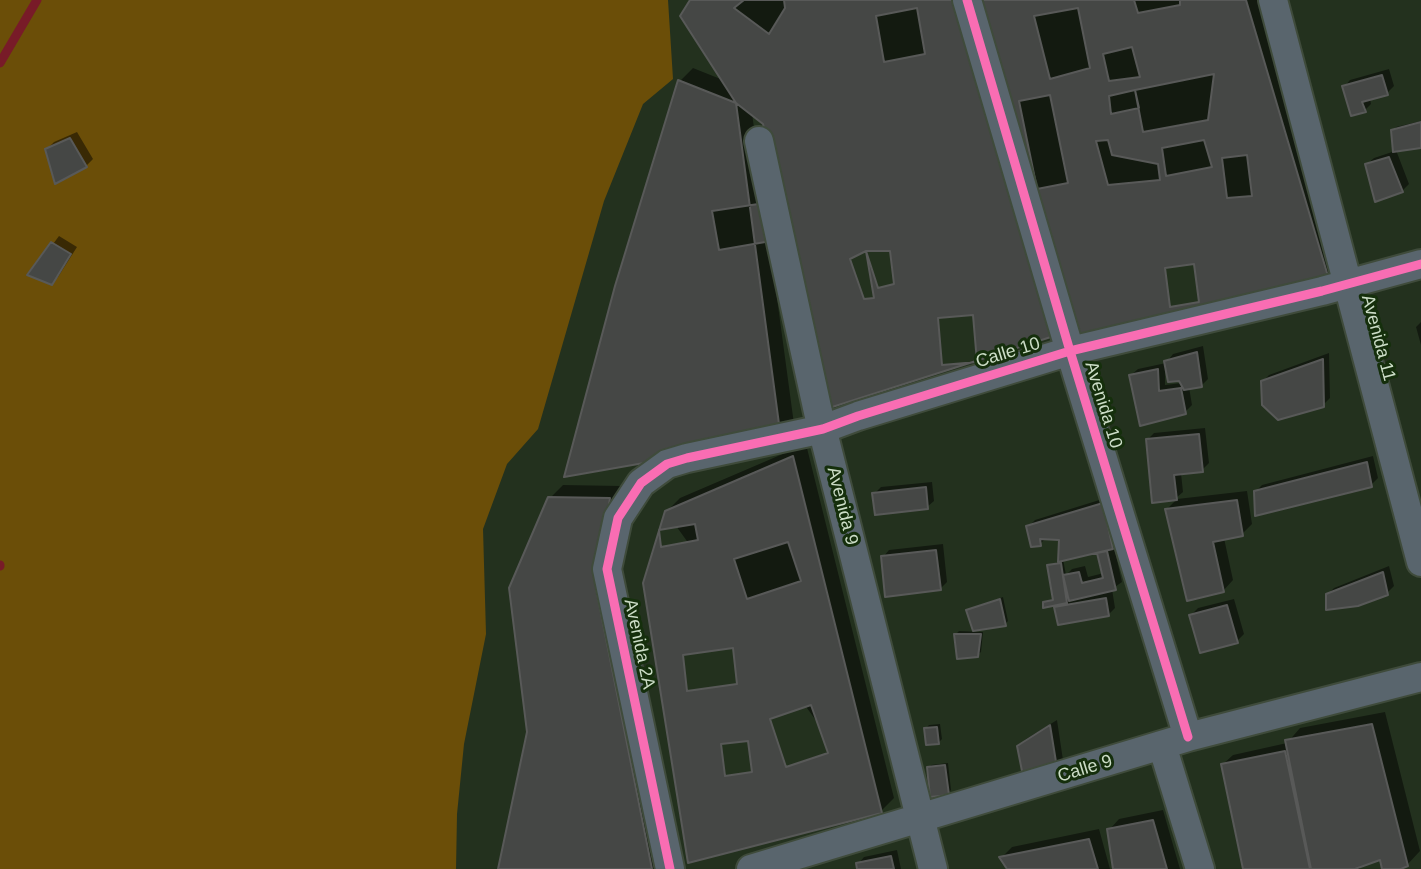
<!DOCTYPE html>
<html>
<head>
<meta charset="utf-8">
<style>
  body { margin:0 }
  canvas { display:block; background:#23311e }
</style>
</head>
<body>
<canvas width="1421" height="869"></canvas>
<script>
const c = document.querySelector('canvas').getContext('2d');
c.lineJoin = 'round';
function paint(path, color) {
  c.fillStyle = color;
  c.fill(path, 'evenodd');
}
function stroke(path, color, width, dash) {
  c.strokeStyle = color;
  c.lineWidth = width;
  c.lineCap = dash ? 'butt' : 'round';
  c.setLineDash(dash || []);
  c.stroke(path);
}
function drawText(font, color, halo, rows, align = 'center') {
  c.font = font + ' Arial,sans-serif';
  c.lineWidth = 6;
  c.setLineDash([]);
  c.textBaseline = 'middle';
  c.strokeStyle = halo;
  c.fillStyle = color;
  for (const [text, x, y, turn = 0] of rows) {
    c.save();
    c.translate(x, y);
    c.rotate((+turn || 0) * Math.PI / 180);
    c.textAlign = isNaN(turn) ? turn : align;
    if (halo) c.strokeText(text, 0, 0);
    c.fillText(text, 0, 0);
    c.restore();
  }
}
paint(new Path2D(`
  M0,0H668L673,79L643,104L604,201L538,429L507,464L483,529L486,634L464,744L457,814L456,869H0Z`), '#6b4e08');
paint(new Path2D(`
  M692,0H1263L1342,268L1329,282L764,123L752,113L794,424L780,437L617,287L680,81L693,68L723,80Z
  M1389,69L1394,86L1387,93L1370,98L1371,104L1365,110L1344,87L1350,80Z
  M1421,121V146L1396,150L1409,184L1402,191L1367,164L1374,158L1395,151L1393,131L1396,127Z
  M77,132L93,159L86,166L47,149L54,142Z
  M59,236L77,247L58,277L51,283L30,275Z
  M1421,322V345L1416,327Z
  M1203,346L1208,379L1201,386L1189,387L1192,405L1185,412L1131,375L1138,369L1166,363L1173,354ZM1165,367H1167L1182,383L1165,385Z
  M1329,353L1330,398L1323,405L1262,382L1269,375Z
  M1205,428L1209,463L1202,470L1181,473L1183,492L1176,498L1147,440L1154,433Z
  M806,444L894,798L881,811L666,512L680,498Z
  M1373,456L1378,478L1371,485L1255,492L1262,485Z
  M932,482L934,501L927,507L874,494L881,487Z
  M563,485L622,486L608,574L665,858L654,869H500L529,732L550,498Z
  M1247,491L1252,524L1242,534L1224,538L1233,580L1223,591L1167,509L1177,499Z
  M1109,497L1119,541L1114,547L1122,582L1112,589L1115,608L1108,615L1056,608L1062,603H1044L1054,598L1049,566L1059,562L1061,538L1047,537L1040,544L1028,527L1035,520ZM1099,551L1104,573L1088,577L1085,566L1072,569L1066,575L1063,559Z
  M943,544L947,582L940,589L883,557L889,550Z
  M1389,566L1394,586L1387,593L1327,595L1334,588Z
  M1003,597L1008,621L1005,624L968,610Z
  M1234,599L1244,634L1237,641L1191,615L1198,608Z
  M959,631L983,632L981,652L977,655L956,634Z
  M1385,712L1420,851L1407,865L1397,869H1384L1382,858L1360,865V869H1313L1312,865L1304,869H1245L1222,765L1233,755L1287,743L1300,728Z
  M1057,720L1063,760L1056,767L1019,746L1026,739Z
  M940,724L942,739L939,742L926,728L929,725Z
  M948,763L951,790L948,793L929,768L931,765Z
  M1163,810L1180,869H1115L1109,830L1119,819Z
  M1099,829L1110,869H1009L1002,857L1012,847Z
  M897,850L901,869H859L858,864L864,857Z`), '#0007');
stroke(new Path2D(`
  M0,63L37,0
  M0,565V566`), '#781b28', 9);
const building = new Path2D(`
  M690,0H954L1054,336L826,409L763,124L736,103L680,16Z
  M744,0H784L785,8L769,34L734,8Z
  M979,0H1246L1330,283L1074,344Z
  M1134,0H1180V5L1138,13Z
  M917,8L925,54L884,62L876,16Z
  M1078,8L1090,68L1050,79L1034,16Z
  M1132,47L1140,77L1109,81L1103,54Z
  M1214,74L1208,120L1143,132L1135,90Z
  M1382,75L1388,95L1362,102L1366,112L1351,116L1342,86Z
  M678,80L736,103L781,439L564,477L615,286Z
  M1135,90L1139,108L1111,114L1109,96Z
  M1050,95L1068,183L1037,189L1019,101Z
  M1421,122V148L1393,152L1391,130Z
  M70,138L87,167L55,184L45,149Z
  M1108,140L1112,155L1158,164L1160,180L1108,185L1096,141Z
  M1204,140L1212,167L1166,176L1162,148Z
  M1247,155L1252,196L1227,198L1222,158Z
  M1389,157L1403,192L1375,202L1365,164Z
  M765,203L771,241L719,250L712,211Z
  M51,242L71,254L52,285L27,275Z
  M866,251H890L894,284L878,288Z
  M866,251L874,298L864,299L850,259Z
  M1194,264L1199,302L1170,307L1165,268Z
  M973,315L977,362L942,365L938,318Z
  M1197,352L1202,387L1184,390L1179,381L1168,382L1164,361Z
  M1323,359L1324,407L1278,420L1262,405L1261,381Z
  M1158,369L1159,391L1181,388L1186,414L1140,426L1129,375Z
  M1199,434L1203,472L1174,475L1177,500L1152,503L1146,439Z
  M793,456L882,813L688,863L643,583L665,511Z
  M1367,462L1372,487L1255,516L1254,491Z
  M926,487L928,509L875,515L872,493Z
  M548,497L610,498L596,588L652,869H498L527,732L509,588Z
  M1237,500L1243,536L1213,542L1224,592L1187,601L1165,509Z
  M1103,503L1113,549L1058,562L1059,540L1040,539L1041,546L1031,547L1026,526Z
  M695,524L698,540L661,547L659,530Z
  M788,542L801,581L747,599L734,559Z
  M936,550L941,590L885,597L881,556Z
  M1107,551L1116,590L1069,601L1063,575L1079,572L1082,583L1103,578L1097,553Z
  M1061,563L1067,603L1043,608V602L1053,600L1047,565Z
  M1383,572L1388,595L1358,606L1326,610V594Z
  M1106,598L1109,616L1058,625L1054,607Z
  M1000,599L1006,626L973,631L966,610Z
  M1227,605L1238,643L1200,653L1189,615Z
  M954,634H981L978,657L957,659Z
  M733,648L737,684L687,691L683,655Z
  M811,705L828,753L786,767L770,719Z
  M1372,724L1408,866L1401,869H1382L1380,860L1355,869H1311L1285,740Z
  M1050,725L1057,768L1023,776L1017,746Z
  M937,727L939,744L926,745L924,728Z
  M748,741L752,772L725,776L721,744Z
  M1285,751L1310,869H1243L1221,764Z
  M945,765L949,795L930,797L927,767Z
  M1153,820L1167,869H1113L1107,829Z
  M1089,839L1098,869H1007L999,857Z
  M891,856L894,869H857L856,863Z`);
paint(building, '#454745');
stroke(building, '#585958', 2);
const minor = new Path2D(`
  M967,0L1070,351L1188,737
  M1273,0L1421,562
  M759,141L818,412L933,869
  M1162,745L1200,869
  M670,869L607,569L618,518L641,483L667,464L687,458L823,429L858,416L1070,351L1322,291L1421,264
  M751,869L1188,737L1421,677`);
stroke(minor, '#3f4b3b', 32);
stroke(minor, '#59656d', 28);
stroke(new Path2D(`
  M967,0L1070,351L1188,737
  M670,869L607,569L618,518L641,483L667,464L687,458L823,429L858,416L1070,351L1322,291L1421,264`), '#f96db3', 9);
drawText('18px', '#ccddc7', '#152f0c', [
  ["Avenida 11",1378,338,75],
  ["Calle 10",1008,353,-17],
  ["Avenida 10",1103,405,73],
  ["Avenida 9",842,506,76],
  ["Avenida 2A",639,644,78],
  ["Calle 9",1085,769,-17]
]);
</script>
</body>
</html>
